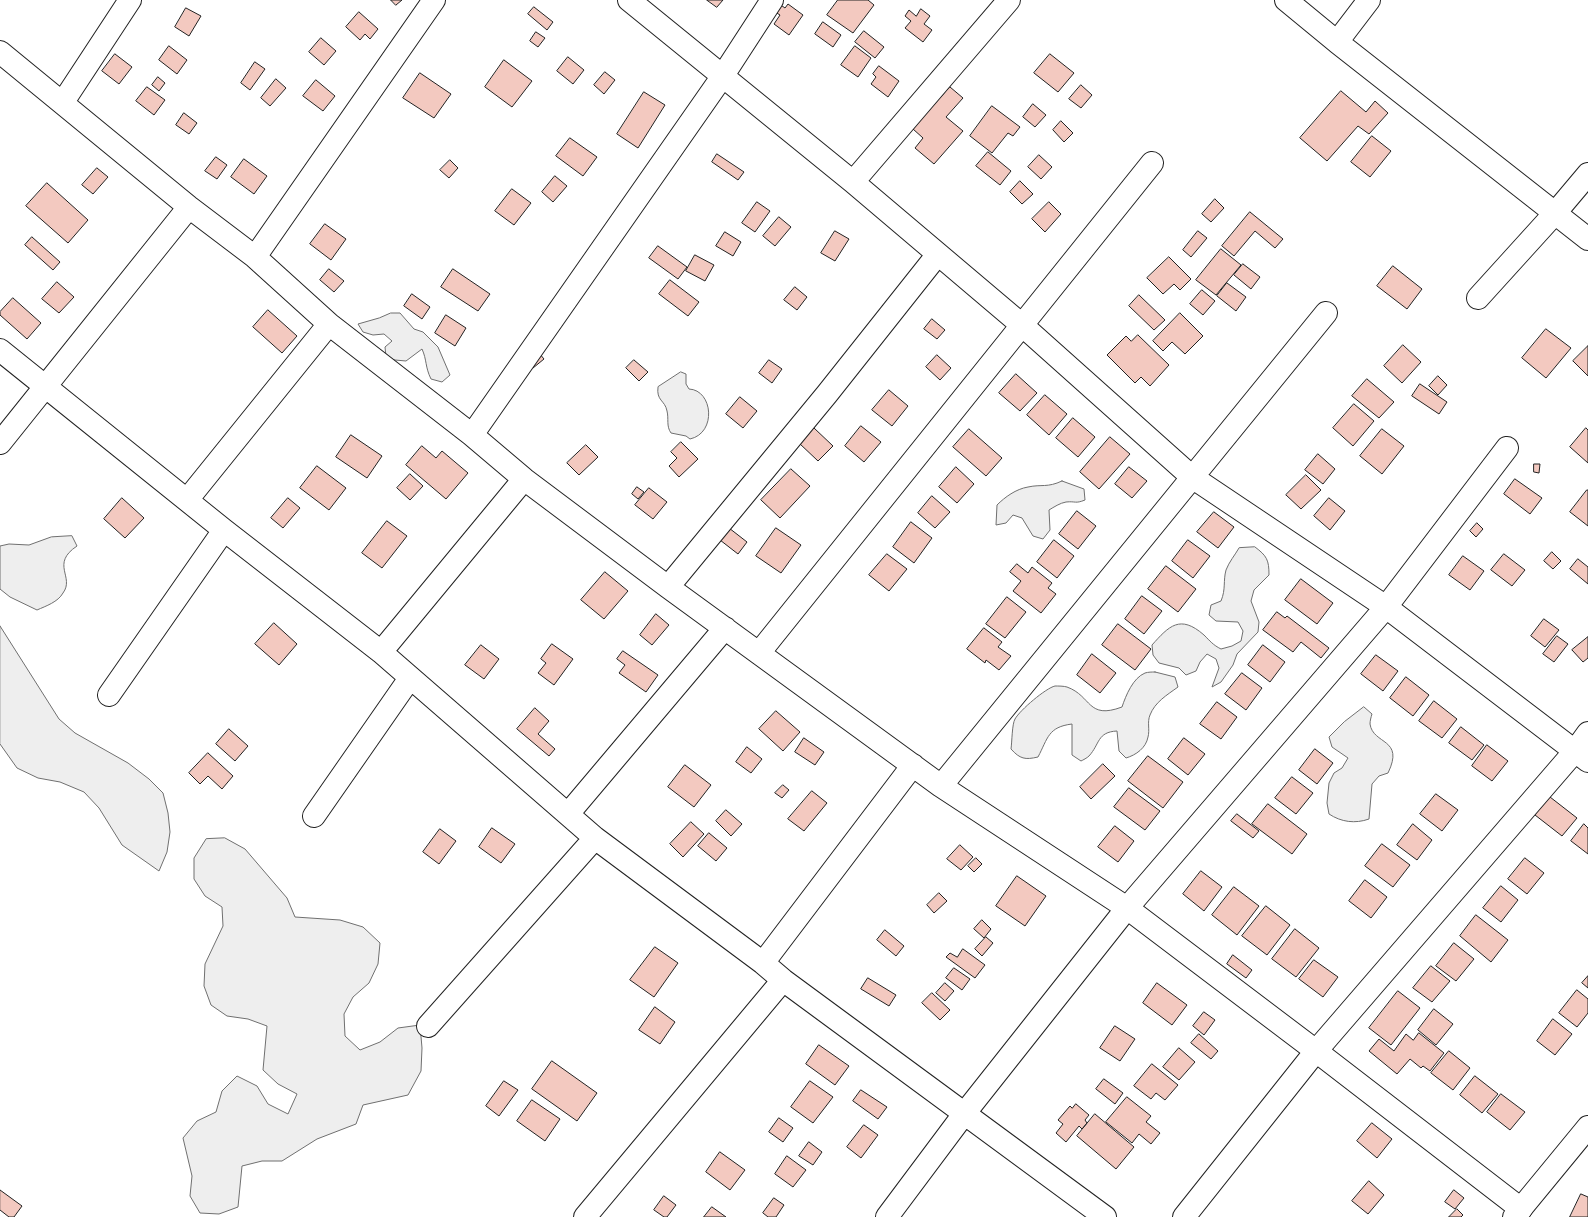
<!DOCTYPE html>
<html>
<head>
<meta charset="utf-8">
<style>
  body { margin:0 }
  canvas { display:block; background:#fff }
</style>
</head>
<body>
<canvas width="1588" height="1217"></canvas>
<script>
const c = document.querySelector('canvas').getContext('2d');
c.lineJoin = 'round';
function paint(path, color) {
  c.fillStyle = color;
  c.fill(path, 'evenodd');
}
function stroke(path, color, width, dash) {
  c.strokeStyle = color;
  c.lineWidth = width;
  c.lineCap = dash ? 'butt' : 'round';
  c.setLineDash(dash || []);
  c.stroke(path);
}
const green = new Path2D(`
  M391,313H400L414,329L423,332L438,347L450,375L442,382L431,379C425,367 427,360 422,349L406,361L395,360L386,357L385,347L392,341L384,334L373,335L363,332L358,324L379,318Z
  M681,372L686,374V384L689,389C713,390 717,433 690,439L686,436L671,433C666,426 669,419 667,411C665,400 656,401 658,387Z
  M1062,481L1084,489L1085,500C1075,504 1076,501 1066,502C1060,503 1054,507 1049,510L1050,530L1043,539L1033,536L1022,518L1013,515L1006,523L996,525L997,505C1005,497 1016,489 1028,487C1042,484 1047,488 1062,481Z
  M72,536L77,546C50,564 75,577 63,593C58,602 46,606 37,610L10,597L0,589V546L9,544L29,545L51,537Z
  M1255,547C1267,556 1269,560 1269,575L1254,590L1251,601L1259,622L1258,632L1237,654L1233,665L1221,682L1212,687L1219,668L1216,659L1207,654L1200,662L1196,671L1186,675L1179,668L1159,663L1153,655L1152,645C1169,626 1180,614 1204,635C1210,641 1213,645 1221,649L1232,646L1241,641L1243,631L1238,622L1216,621L1209,615L1211,605L1221,601C1226,589 1223,581 1226,570C1229,562 1235,555 1239,548Z
  M0,626L59,719L75,733L128,763L149,779L163,793L168,813L170,832L167,852L159,871L122,845L99,808L84,792L60,782L38,778L17,768L0,744Z
  M1155,672L1175,677L1178,687C1167,695 1155,702 1150,715C1147,722 1150,730 1148,737C1146,748 1136,755 1126,758L1119,751L1117,731C1097,732 1100,744 1089,756C1087,758 1083,760 1081,761L1072,755V724C1048,727 1048,738 1038,757C1025,760 1020,759 1011,749C1012,742 1012,724 1015,719C1020,710 1046,688 1055,686C1058,686 1064,686 1067,687C1092,696 1087,720 1122,707C1126,695 1133,678 1145,673C1148,672 1152,672 1155,672Z
  M1364,707L1372,714C1371,717 1370,721 1370,724C1373,745 1405,738 1388,773L1379,776L1372,784L1369,819C1355,824 1341,822 1329,814L1327,803L1329,783L1334,773L1342,768L1348,758L1332,747L1329,737L1344,722Z
  M225,838L245,849L287,898L295,917L340,920L363,927L380,943L378,964L369,983L353,997L344,1014L345,1036L360,1050L380,1042L398,1028L420,1025L422,1048L421,1071L408,1095L363,1105L356,1124L317,1139L282,1161H262L242,1166L238,1207L219,1214L200,1213L190,1196L192,1176L183,1138L197,1121L216,1112L222,1091L237,1076L257,1086L268,1104L288,1114L297,1094L278,1084L263,1070L267,1026L248,1019L227,1016L211,1005L204,986L205,964L223,926L222,907L205,896L194,879V858L206,839Z`);
paint(green, '#eee');
stroke(green, '#6f6f6f', 1);
const building = new Path2D(`
  M391,0H402L396,5Z
  M707,0H723L717,7Z
  M838,0H868L874,5L853,33L827,15Z
  M778,3L785,8L788,4L803,15L789,35L774,24L780,15L772,10Z
  M534,7L553,22L547,30L528,14Z
  M186,8L201,16L189,36L175,27Z
  M921,9L930,16L924,24L932,30L923,42L905,28L911,21L905,16L909,10L916,16Z
  M359,12L378,29L370,39L365,34L360,40L346,27Z
  M823,22L841,35L833,47L815,34Z
  M864,31L884,47L875,58L855,42Z
  M536,32L545,38L538,47L530,41Z
  M321,38L336,51L324,65L309,52Z
  M169,46L187,60L177,74L159,60Z
  M855,46L871,58L858,77L841,65Z
  M115,54L132,67L119,84L102,71Z
  M1050,54L1074,73L1058,92L1034,73Z
  M568,57L584,70L573,84L557,71Z
  M504,60L532,81L512,107L485,87Z
  M255,62L265,69L250,90L241,83Z
  M879,66L899,81L888,97L871,84L876,77L873,74Z
  M605,72L615,80L604,94L594,85Z
  M420,73L451,94L434,118L403,98Z
  M158,77L165,83L159,91L152,85Z
  M276,79L286,88L270,106L261,98Z
  M316,80L335,96L323,111L303,96Z
  M1081,85L1092,95L1081,108L1069,99Z
  M147,87L165,100L154,115L136,101Z
  M950,87L963,98L946,117L963,131L934,164L915,148L923,138L913,129Z
  M1341,91L1366,112L1375,101L1388,113L1369,134L1358,126L1327,161L1300,138Z
  M644,92L665,105L638,148L617,134Z
  M1033,104L1046,115L1035,127L1023,117Z
  M992,106L1020,127L1013,136L1008,133L992,153L970,136Z
  M184,113L197,123L189,134L176,125Z
  M1061,121L1073,133L1064,142L1053,130Z
  M1372,136L1391,151L1370,177L1351,162Z
  M570,138L597,157L583,176L556,156Z
  M988,152L1011,171L1000,185L976,166Z
  M717,154L744,172L738,180L712,162Z
  M1039,155L1052,167L1041,179L1028,167Z
  M216,157L227,165L217,179L205,171Z
  M244,159L267,176L254,194L231,177Z
  M450,160L458,168L449,178L440,170Z
  M97,168L108,177L93,194L82,185Z
  M555,176L567,186L553,202L542,192Z
  M1020,181L1033,194L1022,204L1010,192Z
  M47,183L88,220L68,243L26,206Z
  M512,189L531,203L514,225L495,211Z
  M1215,199L1224,208L1211,222L1202,214Z
  M757,202L770,211L755,232L742,223Z
  M1049,202L1061,214L1045,232L1032,219Z
  M1250,212L1283,239L1275,248L1255,231L1234,256L1222,246Z
  M779,217L791,227L775,246L763,236Z
  M325,224L346,239L331,260L310,244Z
  M835,231L849,239L835,261L821,253Z
  M1198,231L1207,238L1191,257L1183,250Z
  M725,232L741,242L733,256L716,246Z
  M32,237L60,262L53,270L25,245Z
  M658,246L687,267L678,279L649,258Z
  M1221,249L1241,265L1216,295L1196,280Z
  M695,255L714,265L705,281L686,271Z
  M1169,257L1191,279L1180,290L1174,284L1163,294L1147,278Z
  M1243,264L1260,277L1251,289L1234,275Z
  M1393,266L1422,289L1407,309L1377,286Z
  M329,269L344,281L334,292L320,280Z
  M453,269L490,294L478,311L441,287Z
  M670,280L699,302L688,316L659,294Z
  M57,282L74,297L59,313L42,299Z
  M1227,283L1246,297L1236,311L1217,296Z
  M795,287L807,297L797,310L784,300Z
  M1202,290L1215,301L1203,315L1190,304Z
  M412,294L430,307L422,319L404,306Z
  M1139,295L1165,320L1154,330L1129,306Z
  M13,298L41,323L27,339L0,315V312Z
  M268,310L297,336L282,353L253,327Z
  M1180,313L1203,336L1185,354L1172,342L1163,351L1153,341Z
  M446,315L466,328L455,346L435,333Z
  M932,319L945,330L937,339L924,329Z
  M1546,329L1571,348L1546,378L1522,358Z
  M1138,335L1169,365L1150,386L1141,377L1135,383L1107,355L1126,336L1131,341Z
  M1403,345L1421,362L1402,383L1384,366Z
  M1588,346V376L1573,361Z
  M539,353L544,359L533,368L528,361Z
  M937,355L951,368L940,380L926,367Z
  M634,360L648,372L639,381L626,368Z
  M769,360L782,369L772,383L759,373Z
  M1016,374L1037,393L1020,411L999,393Z
  M1438,376L1447,385L1438,395L1429,386Z
  M1367,379L1394,402L1379,418L1352,396Z
  M1420,384L1447,402L1439,414L1412,396Z
  M889,390L908,406L892,426L872,410Z
  M1045,395L1067,414L1049,435L1027,415Z
  M740,397L757,411L743,428L726,414Z
  M1354,404L1374,421L1353,446L1333,428Z
  M1073,418L1095,437L1078,457L1056,438Z
  M861,426L881,442L864,462L845,446Z
  M814,428L833,446L818,461L799,443Z
  M1586,428L1588,430V463L1570,447Z
  M969,429L1002,458L986,476L953,447Z
  M1382,429L1404,446L1382,474L1360,456Z
  M351,435L382,456L367,478L336,457Z
  M1110,437L1130,454L1099,489L1080,472Z
  M681,442L698,459L679,477L669,466L677,458L671,452Z
  M586,445L598,457L579,475L567,463Z
  M422,446L436,458L442,451L468,473L446,499L406,465Z
  M1318,454L1335,469L1323,484L1305,470Z
  M1534,464H1540L1539,473L1534,472Z
  M317,466L346,488L329,510L300,488Z
  M956,467L974,484L957,503L939,487Z
  M1129,467L1147,481L1132,498L1115,484Z
  M791,469L810,486L780,518L761,500Z
  M410,474L423,486L410,500L397,488Z
  M1306,475L1321,490L1301,509L1286,495Z
  M1515,479L1542,498L1530,514L1504,494Z
  M637,487L644,492L638,499L632,494Z
  M649,488L667,502L653,519L635,505Z
  M1587,490H1588V526L1570,512Z
  M932,496L950,512L935,528L918,513Z
  M122,498L144,518L125,538L104,519Z
  M288,498L300,508L283,528L271,518Z
  M1329,498L1345,511L1330,530L1314,516Z
  M1077,511L1096,526L1078,549L1059,534Z
  M1214,512L1234,527L1218,548L1197,532Z
  M387,521L407,536L382,568L362,553Z
  M911,522L932,538L914,563L893,547Z
  M1477,523L1483,529L1476,537L1470,531Z
  M729,528L747,542L738,554L720,540Z
  M776,528L801,545L781,573L756,556Z
  M1054,540L1074,556L1057,578L1037,562Z
  M1188,540L1210,556L1193,578L1172,561Z
  M1552,552L1561,561L1553,569L1544,561Z
  M887,554L907,569L889,591L869,575Z
  M1504,554L1525,570L1512,586L1491,570Z
  M1463,556L1484,571L1470,590L1449,575Z
  M1578,559L1588,567V584L1570,569Z
  M1017,564L1028,573L1032,567L1052,583L1048,588L1056,594L1041,613L1013,591L1021,581L1010,572Z
  M1166,566L1196,589L1178,612L1148,589Z
  M605,572L628,591L604,619L581,600Z
  M1301,579L1333,603L1317,624L1285,600Z
  M1142,596L1162,611L1144,634L1125,619Z
  M1007,597L1026,612L1005,638L986,624Z
  M1277,612L1285,618L1287,616L1329,648L1321,658L1301,642L1293,652L1263,630Z
  M656,614L669,625L652,645L640,635Z
  M1544,619L1559,630L1545,647L1531,636Z
  M274,623L297,644L279,665L255,644Z
  M1118,624L1151,649L1135,670L1102,645Z
  M984,628L1002,642L998,647L1011,656L999,670L986,660L985,663L967,649Z
  M1557,636L1568,644L1554,662L1543,654Z
  M1588,637V658L1583,662L1572,650Z
  M552,644L573,659L554,685L538,673L546,663L541,659Z
  M481,645L499,659L484,679L465,665Z
  M1263,645L1285,662L1270,682L1248,665Z
  M623,651L658,675L646,692L619,673L625,665L617,659Z
  M1092,654L1116,673L1100,693L1077,675Z
  M1376,655L1398,671L1383,691L1361,674Z
  M1242,673L1262,688L1246,710L1225,694Z
  M1406,677L1429,695L1413,716L1390,698Z
  M1434,701L1457,719L1442,738L1419,721Z
  M1217,702L1237,717L1221,739L1200,724Z
  M535,708L549,721L538,734L555,749L549,756L517,729Z
  M776,711L800,732L783,751L759,729Z
  M1461,727L1484,745L1472,760L1449,743Z
  M229,729L248,746L235,761L216,744Z
  M804,738L824,752L815,765L795,752Z
  M1184,738L1205,754L1188,775L1168,759Z
  M1487,745L1508,761L1492,781L1472,766Z
  M747,747L762,759L751,773L736,762Z
  M1315,749L1333,763L1317,784L1299,770Z
  M208,753L233,776L222,789L208,776L200,784L189,773Z
  M1148,756L1183,782L1163,808L1128,781Z
  M1103,764L1115,776L1091,799L1080,787Z
  M685,765L711,785L694,807L668,787Z
  M1292,777L1313,793L1296,814L1275,798Z
  M783,785L789,790L782,798L775,793Z
  M1129,788L1160,811L1145,830L1114,807Z
  M812,791L827,803L804,831L788,819Z
  M1436,794L1458,810L1442,831L1420,814Z
  M1550,797L1577,818L1562,836L1535,815Z
  M1268,804L1307,834L1292,854L1252,824Z
  M726,810L742,824L731,836L716,821Z
  M1237,814L1259,831L1253,838L1231,821Z
  M691,822L704,834L683,857L670,844Z
  M1413,824L1432,840L1417,860L1397,845Z
  M1584,824L1588,828V854L1571,841Z
  M1115,826L1134,841L1118,862L1098,847Z
  M492,828L515,844L501,863L479,847Z
  M440,829L456,841L439,864L423,852Z
  M709,833L727,848L716,861L698,846Z
  M1382,844L1410,865L1393,887L1365,866Z
  M960,845L973,857L961,870L947,859Z
  M976,858L982,864L974,872L968,866Z
  M1525,858L1544,873L1527,894L1508,879Z
  M1201,871L1222,887L1204,911L1183,894Z
  M1017,876L1046,896L1025,926L996,906Z
  M1365,880L1387,897L1371,918L1349,901Z
  M1501,886L1518,900L1501,922L1483,908Z
  M1234,887L1259,906L1237,935L1212,915Z
  M939,893L947,901L934,913L927,905Z
  M1266,906L1290,925L1267,955L1242,936Z
  M1476,915L1508,940L1491,962L1460,936Z
  M982,920L991,929L984,938L974,929Z
  M1295,929L1319,948L1296,977L1272,959Z
  M885,930L904,946L896,956L877,940Z
  M986,937L993,943L982,956L975,949Z
  M1454,943L1474,959L1456,981L1436,966Z
  M655,947L678,963L654,997L630,980Z
  M963,949L985,965L975,978L946,957L950,953L957,957Z
  M1233,955L1252,970L1246,978L1227,964Z
  M1314,960L1338,977L1323,997L1299,979Z
  M1431,966L1450,981L1432,1002L1413,988Z
  M954,968L970,979L962,990L946,978Z
  M1588,976V988L1582,983Z
  M868,978L896,995L889,1006L861,989Z
  M945,983L954,991L945,1001L936,993Z
  M1157,983L1187,1005L1172,1025L1143,1003Z
  M1577,990L1588,999V1013L1577,1027L1559,1013Z
  M1398,991L1420,1008L1391,1045L1369,1028Z
  M932,993L950,1010L940,1020L922,1003Z
  M655,1007L675,1022L660,1044L639,1030Z
  M1434,1009L1453,1024L1436,1045L1418,1030Z
  M1204,1012L1215,1020L1204,1035L1193,1026Z
  M1553,1019L1572,1034L1555,1055L1537,1041Z
  M1115,1026L1135,1039L1120,1061L1100,1048Z
  M1419,1033L1444,1053L1430,1071L1423,1066L1421,1068L1410,1059L1397,1074L1369,1051L1379,1039L1394,1051L1406,1034L1413,1040Z
  M1199,1034L1218,1051L1211,1059L1191,1043Z
  M819,1045L849,1066L835,1085L806,1064Z
  M1179,1048L1195,1062L1179,1080L1163,1067Z
  M1449,1051L1470,1068L1453,1090L1431,1073Z
  M552,1061L597,1093L577,1121L532,1089Z
  M1152,1064L1178,1085L1165,1100L1156,1093L1151,1099L1134,1086Z
  M1475,1076L1498,1094L1482,1113L1460,1095Z
  M1104,1079L1123,1093L1115,1104L1096,1089Z
  M504,1081L518,1090L499,1116L486,1106Z
  M810,1081L833,1097L813,1123L791,1107Z
  M861,1090L887,1107L878,1119L853,1101Z
  M1501,1094L1525,1112L1510,1130L1487,1112Z
  M1127,1097L1151,1116L1146,1122L1160,1133L1151,1144L1139,1134L1132,1143L1106,1122Z
  M532,1100L560,1119L545,1141L517,1121Z
  M1076,1104L1089,1115L1085,1120L1087,1123L1082,1129L1079,1126L1066,1142L1056,1133L1063,1124L1058,1120L1070,1106L1072,1108Z
  M1095,1114L1134,1147L1116,1169L1077,1136Z
  M779,1118L793,1128L783,1142L769,1132Z
  M1372,1123L1392,1139L1377,1158L1357,1141Z
  M864,1125L878,1135L861,1158L847,1147Z
  M809,1142L822,1152L813,1165L799,1156Z
  M720,1152L745,1170L730,1190L706,1172Z
  M787,1156L806,1170L793,1187L775,1174Z
  M1369,1181L1384,1195L1368,1214L1352,1201Z
  M0,1190L22,1206L14,1217H9L0,1210Z
  M1454,1190L1464,1198L1455,1209L1445,1202Z
  M1581,1194L1588,1197V1217H1570Z
  M664,1196L676,1205L667,1217H664L654,1210Z
  M774,1198L784,1205L776,1217H768L763,1213Z
  M712,1207L726,1217H704Z
  M1457,1209L1463,1215L1461,1217H1449Z`);
paint(building, '#f3c9c0');
stroke(building, '#222', 1);
const minor = new Path2D(`
  M629,0L853,182L1023,326L1192,477L1386,607L1588,761
  M1286,0L1337,42L1588,239
  M1337,42L1369,0
  M0,52L189,207L255,257L329,324L472,435L524,479L668,587L941,786L1127,908L1316,1051L1521,1209
  M63,102L130,0
  M853,182L1009,0
  M255,257L434,0
  M1478,298L1556,212L1588,174
  M0,350L224,530L381,652L595,838L763,963L783,980L1105,1217
  M472,435L722,77L772,0
  M0,443L189,207
  M187,500L329,324
  M668,587L827,394L938,254
  M381,652L524,479
  M759,653L1152,163
  M109,695L224,530
  M941,786L1326,313
  M568,814L725,628
  M314,816L410,678
  M763,963L913,765
  M428,1026L595,838
  M585,1217L783,980
  M887,1217L964,1114L1127,908L1386,607L1507,448
  M1184,1217L1316,1051L1575,751L1588,733`);
const secondary = new Path2D(`
  M1514,1217L1588,1127`);
stroke(minor, '#222', 24);
stroke(secondary, '#222', 24);
stroke(minor, '#fff', 22);
stroke(secondary, '#fff', 22);
</script>
</body>
</html>
